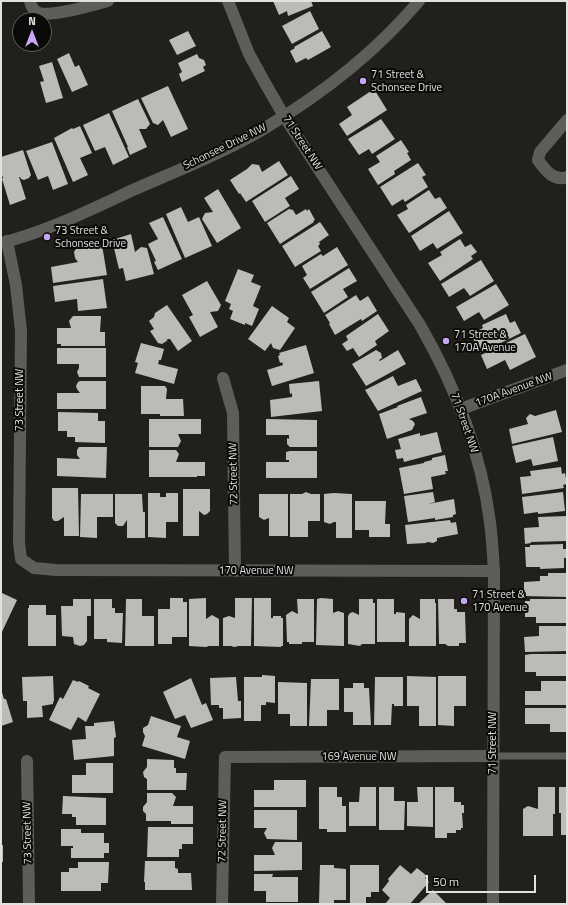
<!DOCTYPE html>
<html>
<head>
<meta charset="utf-8">
<style>
  body { margin:0 }
  #map { position:relative; width:568px; height:905px; overflow:hidden; background:#21201d; font-family:"Titillium Web",sans-serif }
  canvas { display:block }
  .frame { position:absolute; inset:0; border:2px solid #e2e1df; pointer-events:none }
  .north { position:absolute; left:12px; top:12px; width:40px; height:40px; box-sizing:border-box; background:#0a0a09; border:1px solid #60605f; border-radius:50%; rotate:0deg; font-size:11px; font-weight:700; line-height:16px; text-align:center; color:#e2e1df }
  .north::after { content:''; display:block; margin:auto; width:14px; height:18px; background:#c6a6f0; clip-path:polygon(50% 0,100% 100%,50% 72%,0 100%) }
  .scale { position:absolute; left:426px; top:875px; width:110px; height:18px; box-sizing:border-box; border:2px solid #e2e1df; border-top:0; padding-left:5px; font-size:12px; line-height:14px; white-space:nowrap; color:#e2e1df; -webkit-text-stroke:3px #0a0a09; paint-order:stroke }
</style>
</head>
<body>
<div id="map">
<canvas width="568" height="905"></canvas>
<div class="frame"></div>
<div class="north">N</div>
<div class="scale">50 m</div>
</div>
<script>
const c = document.querySelector('canvas').getContext('2d');
c.lineJoin = 'round';
function paint(path, color) {
  c.fillStyle = color;
  c.fill(path, 'evenodd');
}
function stroke(path, color, width, dash) {
  c.strokeStyle = color;
  c.lineWidth = width;
  c.lineCap = dash ? 'butt' : 'round';
  c.setLineDash(dash || []);
  c.stroke(path);
}
function drawText(font, color, halo, rows, align = 'center') {
  c.font = font + ' "Titillium Web",sans-serif';
  c.lineWidth = 4;
  c.setLineDash([]);
  c.textBaseline = 'middle';
  c.strokeStyle = halo;
  c.fillStyle = color;
  for (const [text, x, y, turn = 0] of rows) {
    c.save();
    c.translate(x, y);
    c.rotate((+turn || 0) * Math.PI / 180);
    c.textAlign = isNaN(turn) ? turn : align;
    if (halo) c.strokeText(text, 0, 0);
    c.fillText(text, 0, 0);
    c.restore();
  }
}
paint(new Path2D(`
  M273,1H311L313,6L288,16L287,11L279,15Z
  M310,11L319,29L292,44L282,26Z
  M188,31L196,46L177,55L169,40Z
  M322,31L331,47L308,60L306,58L296,63L290,51L295,48L294,47Z
  M69,53L75,67L79,65L88,85L72,92L57,59Z
  M197,54L199,58L204,60L206,65L203,67L205,71L182,82L179,74L182,72L178,63Z
  M52,62L63,98L46,103L40,82L44,81L39,66Z
  M168,86L188,129L171,137L163,120L158,125L153,123L141,98Z
  M374,89L387,110L347,136L339,124L352,115L347,107Z
  M138,99L150,124L146,129H139L147,147L130,155L127,147H128L112,111Z
  M109,113L129,157L113,165L105,147L95,151L83,125Z
  M381,119L395,139L372,154L369,149L359,155L348,139Z
  M80,126L92,153L80,158L88,175L73,182L54,138L72,128L73,129Z
  M401,140L409,152L407,153L411,160L394,171L395,174L378,185L368,169L380,162L376,156Z
  M52,142L68,184L53,190L48,176L38,180L26,151Z
  M23,150L31,175L29,178L24,180L21,179L20,177H19L26,199L10,205L2,179L3,178L1,172V157Z
  M279,161L288,175L246,202L240,193L239,194L230,180L247,169L252,164L259,165L262,172Z
  M418,163L426,175L422,177L428,187L405,202L403,199L392,206L380,187Z
  M291,176L299,189L285,198L290,206L265,222L252,201Z
  M218,189L241,228L217,243L202,219L205,213L213,212L204,198Z
  M429,190L435,199L440,197L447,208L409,233L397,215L408,209L406,205Z
  M181,207L188,222L199,217L212,246L185,258L166,214Z
  M289,209L293,210L296,215L306,209L307,211L309,209L315,220L313,221L314,222L280,244L267,223Z
  M449,211L463,233L437,249L433,243L420,251L411,236Z
  M163,217L182,259L158,270L154,262L156,261L148,244L158,239L149,223Z
  M320,222L329,235L319,242L320,244L318,246L321,251L295,267L282,246Z
  M131,234L135,252L141,247L147,248L154,274L126,281L123,268L119,269L112,240Z
  M460,239L465,247L471,244L477,252L471,256L473,259L440,281L428,263L442,255L440,252Z
  M102,245L107,275L53,283L51,267L78,262L75,258L74,252L76,249Z
  M337,247L348,265L310,289L303,278L307,275L302,266L321,254L323,256Z
  M481,260L494,281L470,296L464,288L449,297L441,284Z
  M349,268L357,281L343,289L348,297L324,313L311,292Z
  M238,269L254,275L251,282L261,286L253,306L259,309L252,326L245,323V325L230,319L233,311L229,309L231,304L225,301Z
  M103,279L107,308L78,311L77,299L55,302L53,286Z
  M207,281L221,305L218,311L210,312L218,327L200,337L189,317L193,315L182,295Z
  M496,284L509,305L484,320L479,312L464,321L456,307Z
  M356,295L360,301L368,296L377,311L362,321L361,319L335,335L329,324L330,323L325,315Z
  M167,305L192,341L178,351L170,339H166L168,340L162,344L158,343L150,331L154,329L149,321L154,317L155,313Z
  M272,306L289,318L287,322L295,328L280,350L273,348L271,343L265,351L248,339Z
  M378,314L389,331L375,341L377,345L359,357L353,348L347,351L342,344L348,340L346,336Z
  M506,314L510,323L515,321L521,333L480,353L471,334L483,328L482,325Z
  M73,316H101L100,332H105V346H61V344H57V328H71L69,321Z
  M525,334L536,357L510,370L505,360L487,369L481,355Z
  M141,343L164,349L161,360H159L158,364L178,369L174,384L135,373L138,363L135,362Z
  M306,345L314,373L272,386L267,370L283,365L282,362L280,363L278,356L280,355L279,353Z
  M57,348H106V377H79L77,372L79,368V364H57Z
  M376,350L381,353L382,358L379,360L380,361L398,350L406,364L366,386L352,364Z
  M393,376L398,386L416,379L422,391L378,411L365,390Z
  M106,381V409H57V393H80L77,389L76,386L78,382L80,381Z
  M319,381L322,411L271,417L270,400L292,397V393L290,394L289,384Z
  M141,386H165L167,389L166,399H183L184,416H160V414H141Z
  M421,397L427,413L409,419L413,421L415,424L412,430L387,439L379,414L398,407L397,406Z
  M556,410L562,432L512,444L509,429L528,424L526,418L530,414L535,416Z
  M58,412L98,413V421H105V443L75,442V437H67V431H58Z
  M149,419H201V434H178L181,441L178,447H149Z
  M266,419L317,420V447H290L287,444V438L289,439V435H266Z
  M437,432L442,452L404,462L403,458L397,459L395,450L401,449L398,439L420,433V436Z
  M553,437L558,461L533,466L531,459L516,463L512,446Z
  M79,447H107L106,478L57,476V458L80,459L77,455V450Z
  M149,450H176L179,454L176,462H205V476H197V477H149Z
  M290,451H317V478H266V462H289V460H286V452Z
  M445,455L448,471H445L446,474L431,477L433,489L404,494L399,468L424,463V462L432,460V458Z
  M561,467L562,474L565,473L567,484L563,485L564,488L522,494L520,477L531,476L530,471Z
  M52,488H78L79,536H64V517L58,521H54L52,518Z
  M183,489H210V511L207,514L204,515L199,511V536H183Z
  M306,492L311,494H320V521H308V537H290V494H302Z
  M433,492L435,502L428,504L454,499L456,514L453,515V517L435,520V518L408,522L404,496Z
  M563,492L565,511L538,514V512L524,514L522,497Z
  M148,493H160V497H166V493H178V522H166V538L148,537Z
  M334,493L352,494V538H336V522H334L330,524L324,522V494Z
  M81,494H113V517H97V538L80,537Z
  M115,494H142L143,512H145V538H127V520L123,526H118L115,523Z
  M259,494H288V536H269V518L264,520L259,517Z
  M355,501H386L385,524H390V537H369V530H355Z
  M567,516V541L531,542V543L525,544L524,528L539,527L538,517Z
  M450,520L451,523L456,522L458,534L437,538V541L433,543L428,542H426L427,543L407,544L405,525Z
  M563,544V549H567V558H564V568L540,569V567H526L525,547H530V545Z
  M548,573H567V597L524,596V582L540,581V576H548Z
  M2,593L17,600L1,634V595Z
  M170,598H183V602H187V637H172V644H158V609H170Z
  M206,598V619L212,615L219,619V646H209L206,647L189,646V599Z
  M235,598H252L251,646H239L234,647L231,646H223V618L229,616L235,618Z
  M254,598H271V618H273V616H281V618H283V646H281V647L254,646Z
  M321,598L333,599V613L338,611L344,613V646L316,645L317,599Z
  M73,599H91V616H87V641L84,645L80,646L74,644L73,637L62,636L61,606H73Z
  M94,599H112V608H115V613H123L122,643L107,642V639H94Z
  M126,599H142V616H154V646H125Z
  M297,599H314V642H302V644H289V642H287L286,615L292,611L298,614Z
  M359,599H373V603H375V644H362L360,646L348,644V616L350,613L353,612L359,615Z
  M377,599H394V614H396V612L405,613V642H377Z
  M420,599H435V603H436V646H409V619L413,615L420,619Z
  M438,599H454V609H457V612H465L466,643H459V646H449L446,645V644H439Z
  M530,599H566V623H536V617H525V601H530Z
  M29,605H46V615H56V646H28V608H29Z
  M539,626H567V651L525,652L524,637L539,636Z
  M531,654H567V676H536V672H525V655Z
  M262,675L275,676V703L266,702V705H261V721H244V677H262Z
  M53,676L54,701L53,702V704L42,706L43,717L27,718V701H23L22,677Z
  M407,676L436,677V726H419V706H407Z
  M438,676H466V706H454V726L438,725Z
  M236,677L238,701H241V718L223,719V708H219V705H211L210,678Z
  M375,677H403V706H394V704H392L391,725H374Z
  M191,678L202,705L206,703L213,720L191,728L185,715L175,719L163,692Z
  M311,679H339V710H327V726H309Z
  M73,680L78,682L79,681L89,686L88,688L100,694L86,722L78,717L71,730L49,720L60,697L63,699Z
  M541,681H567V705H525V691H541Z
  M278,682L307,683V726H290V714H278Z
  M353,683H364V688H369L371,725H353V712H344V688H353Z
  M1,689L4,699H6L13,722L1,726Z
  M525,708H567V732H550V724H525Z
  M151,716L181,726L177,737L190,741L185,759L142,746L145,736L143,732V728L148,725Z
  M114,721L116,737L114,738V756L74,760L72,740L86,739L85,726H94V723Z
  M147,759L174,760V768H176V773H187L186,790H147V779L144,777L143,772L147,767Z
  M86,763H113V793H72V775H86Z
  M274,780H306V807H254V790H274Z
  M319,787H337V797H342V806H346V832H327V829H319Z
  M360,787H376V826H349V802H359Z
  M379,787H394V801H405L404,830H379Z
  M417,787H433V827L407,826V802H418Z
  M435,787H454V802H461V805H464V813H462L463,828H461V830H456V833H447V838H435Z
  M538,787H555V814H553V836H523V809L528,806L538,809Z
  M559,787H567V835H561V813H559Z
  M147,793H172L176,797L173,806H193V824H171V821H146V814L143,811V807L147,802Z
  M63,796L106,798V825H76V817H72V814H62Z
  M254,810H297V840L267,839L264,833L267,828H254Z
  M148,827H193V844H182V849H179V857H147Z
  M61,829H81V833H104V843H109V853H104V858H71V848H73V846H61Z
  M275,842H302V870L254,871V855H275L272,848Z
  M1,845H3V862H1Z
  M145,861H175V868L178,869V873H191L192,890H145V882H144Z
  M78,862H109L108,883H101V891H61V872H69V868H78Z
  M320,865H334V868L346,869V900H334V904H319Z
  M350,865H379V892H371V897H366V904H350Z
  M400,865L411,874L417,868L427,876L425,878L429,882L410,904H385L390,898L382,890L389,881L388,879Z
  M254,874H273L272,877H298V902H266V891H254Z
  M433,890L447,904H418Z`), '#bdbbb7');
stroke(new Path2D(`
  M493,756H567`), '#5e5d5a', 7);
stroke(new Path2D(`
  M30,1C31,6 33,11 39,13C54,17 92,5 108,1
  M228,1L249,54L265,83L284,116
  M567,120L540,152L538,160C545,170 554,182 567,177
  M7,241L16,285L21,331L19,542L21,559L34,568L56,570L494,571
  M223,378L233,413L235,571
  M461,409L567,370
  M27,761L29,904
  M222,904L225,757L493,756`), '#5e5d5a', 12);
stroke(new Path2D(`
  M284,116L420,325C454,384 481,453 490,522C492,538 493,554 494,571L493,904
  M1,243C46,232 92,209 133,190C176,171 225,152 265,128C322,94 376,52 419,1`), '#5e5d5a', 12);
for (const [x, y, r, color] of [
  [363,81,4,"#c6a6f0"],
  [47,237,4,"#c6a6f0"],
  [446,341,4,"#c6a6f0"],
  [464,601,4,"#c6a6f0"]
]) {
  const dot = new Path2D();
  dot.arc(x, y, r, 0, 2 * Math.PI);
  c.fillStyle = color;
  c.fill(dot);
  stroke(dot, '#0a0a09', 1.5);
}
drawText('11px', '#e2e1df', '#0a0a09', [
  ["71 Street &",371,75],
  ["Schonsee Drive",371,88],
  ["73 Street &",55,231],
  ["Schonsee Drive",55,244],
  ["71 Street &",454,335],
  ["170A Avenue",454,348],
  ["71 Street &",472,595],
  ["170 Avenue",472,608]
], 'left');
drawText('11px', '#e2e1df', '#0a0a09', [
  ["71 Street NW",302,143,57],
  ["Schonsee Drive NW",225,147,-26],
  ["170A Avenue NW",514,390,-20],
  ["73 Street NW",20,400,-90],
  ["71 Street NW",464,423,71],
  ["72 Street NW",234,474,-91],
  ["170 Avenue NW",256,571],
  ["71 Street NW",493,743,-90],
  ["169 Avenue NW",359,757],
  ["72 Street NW",223,831,-89],
  ["73 Street NW",28,833,-91]
]);
</script>
</body>
</html>
